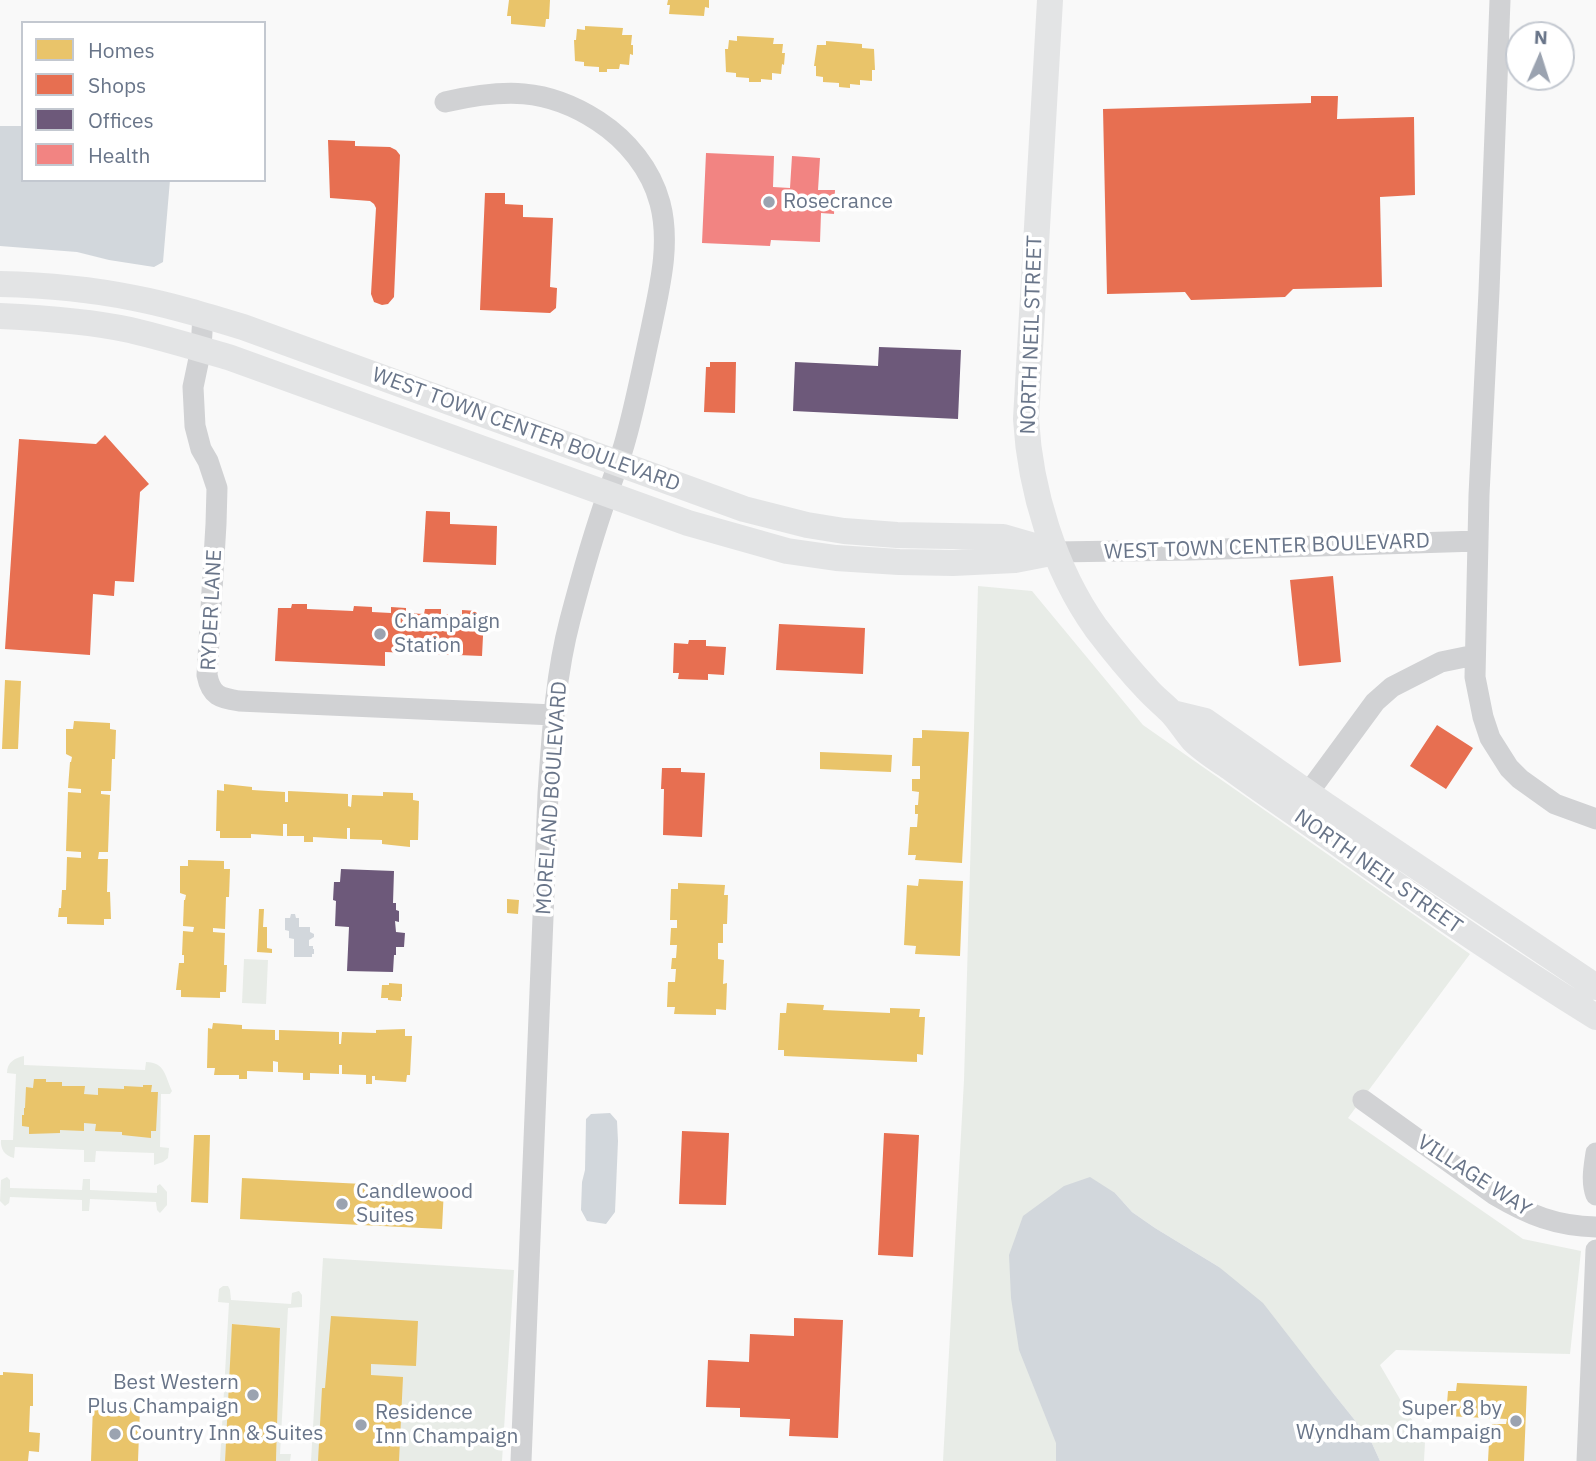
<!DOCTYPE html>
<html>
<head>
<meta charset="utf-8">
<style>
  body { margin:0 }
  #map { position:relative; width:1596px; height:1461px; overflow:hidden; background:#f9f9f9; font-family:"IBM Plex Sans",sans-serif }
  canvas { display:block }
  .legend { position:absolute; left:21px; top:21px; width:245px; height:161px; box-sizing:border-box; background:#fff; border:2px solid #c3c8d0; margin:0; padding:9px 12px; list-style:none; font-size:21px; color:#697589 }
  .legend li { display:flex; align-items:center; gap:14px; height:35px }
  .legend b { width:35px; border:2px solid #c3c8d0 }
  .north { position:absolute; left:1505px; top:21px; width:70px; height:70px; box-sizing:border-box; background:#fff; border:2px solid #c3c8d0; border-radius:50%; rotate:3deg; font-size:19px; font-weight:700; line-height:28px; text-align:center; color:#697589 }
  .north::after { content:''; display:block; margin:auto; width:24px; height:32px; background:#9ba3b0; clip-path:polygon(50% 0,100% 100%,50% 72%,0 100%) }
</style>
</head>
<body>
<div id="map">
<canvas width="1596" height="1461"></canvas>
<ul class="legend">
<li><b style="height:19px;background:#e9c46a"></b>Homes</li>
<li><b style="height:19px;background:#e76f51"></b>Shops</li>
<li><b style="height:19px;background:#6d597a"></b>Offices</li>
<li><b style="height:19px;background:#f28482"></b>Health</li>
</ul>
<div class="north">N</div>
</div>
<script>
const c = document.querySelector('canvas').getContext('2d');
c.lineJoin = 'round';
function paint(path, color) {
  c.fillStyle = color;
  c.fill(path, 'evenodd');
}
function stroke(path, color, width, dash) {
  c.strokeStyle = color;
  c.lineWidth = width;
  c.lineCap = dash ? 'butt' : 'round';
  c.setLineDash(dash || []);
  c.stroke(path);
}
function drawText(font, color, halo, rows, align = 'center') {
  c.font = font + ' "IBM Plex Sans",sans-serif';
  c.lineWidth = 7;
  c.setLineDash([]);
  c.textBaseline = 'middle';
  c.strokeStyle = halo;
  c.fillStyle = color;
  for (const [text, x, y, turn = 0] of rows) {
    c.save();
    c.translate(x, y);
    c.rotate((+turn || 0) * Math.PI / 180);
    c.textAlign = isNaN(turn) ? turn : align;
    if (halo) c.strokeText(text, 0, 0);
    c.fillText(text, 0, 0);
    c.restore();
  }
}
paint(new Path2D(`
  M978,586L1032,591L1143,725L1470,954L1348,1118L1523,1239L1581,1251L1570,1354L1396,1350L1380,1365L1425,1442L1424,1461H1380L1370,1439L1333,1393L1219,1267L1155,1228L1132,1212L1115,1193L1056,1443V1461H943L964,1080Z
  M244,959L268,960L266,1004L242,1003Z
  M24,1056V1065L145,1070L146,1062C165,1062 165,1076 172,1091L170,1094H161L160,1147L169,1148L168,1158L163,1162L154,1165V1153L96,1151L95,1162H84V1150L15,1147L14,1158C5,1156 0,1149 1,1140H13L16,1074L7,1073C7,1062 15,1058 24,1056Z
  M7,1177L10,1180V1188L82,1190L83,1179H90V1190L157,1193V1186L160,1184L167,1192V1205L160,1213L157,1210L156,1202L90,1199L89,1211H82V1200L10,1197L9,1203L5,1206L0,1201L1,1180Z
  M323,1258L514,1270L502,1461H311Z
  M223,1286H228L230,1290L231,1300L291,1304L292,1293L299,1291L302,1295V1307L288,1308L280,1454H291L290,1461H276L280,1328L233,1324L225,1461H220L229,1303L218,1302L219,1289Z`), '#e8ece7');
paint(new Path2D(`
  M0,126H23V180H170L163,262L154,267L109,260L77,252L0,246Z
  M291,914H295L296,918H299V927H310V932L314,934V937L309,940V946H313V949H314V954H312V957H294V939L289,938V931L285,930V918H290Z
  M610,1113L617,1121L618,1141L615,1212L606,1224L587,1221L581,1210L582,1182L585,1170L586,1119L591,1114Z
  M1090,1177L1115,1193L1132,1212L1155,1228L1219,1267L1263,1303L1333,1393L1370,1439L1380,1461H1056V1443L1019,1350L1011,1298L1009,1255L1023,1216L1064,1186Z`), '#d2d7dc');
paint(new Path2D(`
  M509,0H550L549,19H546L545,27L511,24V16H507Z
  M668,0H709V8L705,7L704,16L669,14L670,5H667Z
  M585,26L623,28L622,35H632L631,45H633V55L630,54L629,65L620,64L619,69H607V72H599V67L584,66V62L575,61L574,40H576L577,29L585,30Z
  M737,36L774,38L773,44H783L782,53H785L784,65L782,64L781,74L772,73V80L761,79V82H749V78L736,77V73L726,72L725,49H728L729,40L737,41Z
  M826,41L862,44V48L874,49L875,70H872V81L860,80V85L850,84V88L839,87V83L823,82V77L816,76V66H814L817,45H826Z
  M5,680L21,681L18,749H2Z
  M74,721L110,723V729L116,730L115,759H112L111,791H101V794L110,795L108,852H99L98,859H108L107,892H110L111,919H104V925L67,924V917H58L59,908H61L62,890H66L67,857L81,858V852L66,851L68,792L81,793V789L68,788L70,762H71L72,757L66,754V729H73Z
  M922,730L969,732L962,863L915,860L916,855H908L910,827H917L918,814H915V805H918L919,792L912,791V779H920V766H912L913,738H922Z
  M820,752L892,755L891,772L820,769Z
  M224,784L252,787V790L285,792V802H288V791L348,794V806L351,807L352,795L383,796V792L413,793V800L419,801L418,840H410V847L382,844V840L350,839V828H347V839L313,837V842H304V836H287V824H283V836L251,834V838H220V831H216L217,790L224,791Z
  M188,860L224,861V869H230L229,897H226L225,929L213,928V932L225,933L224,965H227L226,992H220V998L181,997V990H176L179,963H184V955H182L183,931L193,932L194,927L183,926L184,900H185L186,895L180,893V866H188Z
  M919,879L963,881L960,956L915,954L916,946L904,945L907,885L918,886Z
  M678,883L725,885L724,895H728L727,924H723V943H718V959L724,960L723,984L727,983L726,1010L716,1009V1015L674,1014L675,1007H667L668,982H675L676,969H671L672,958H676L677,945H670L671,928H677V920H670L671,889H678Z
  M507,899L519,900L518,914L507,913Z
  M259,909H264L263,927H267V948L272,949V953L257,952Z
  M389,983L402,984V997H401V1001L388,1000V998H381L382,985H389Z
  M787,1003L824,1005L823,1010L890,1013V1008L920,1009L919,1017H925L923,1055L917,1054V1062L784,1056V1050H778L780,1013H786Z
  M213,1023L242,1025V1029L275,1030V1040H279V1030L339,1032V1044H341L342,1032L376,1033V1030L405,1029V1036H412L410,1075H407L406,1082L375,1080V1076H372V1084H366V1075L342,1074V1065H339V1074L310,1073V1080H303V1073L278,1072V1062L273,1061V1072L247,1071V1079H239V1075H214L215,1068H207L208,1028L212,1029Z
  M34,1079H46V1082H62V1086H85L84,1094L98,1095V1088L124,1089V1086L143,1087V1085H152L151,1092H158L156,1131H151V1138L122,1135V1132L95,1131L96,1124L84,1123V1131L60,1130V1133L29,1134V1127L22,1126V1115H24V1108H25L26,1087L33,1088Z
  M194,1135H210L208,1203L191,1202Z
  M242,1178L444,1188L442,1229L240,1219Z
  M331,1316L418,1321L416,1366L371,1364V1375L403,1377L399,1461H318L322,1388H325Z
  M232,1324L280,1328L276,1461H225Z
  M3,1372L33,1374V1406H30L29,1432L40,1433L39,1452L29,1451L28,1461H0V1375H3Z
  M1457,1383L1527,1386L1524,1461H1488L1490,1424H1506L1507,1419L1446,1416L1448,1391H1456Z
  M93,1406L140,1408L138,1461H91Z`), '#e9c46a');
paint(new Path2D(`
  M1311,96H1338L1337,119L1414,117L1415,195L1380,197L1382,287L1293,289L1285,297L1191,300L1185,292L1107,294L1103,109L1311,103Z
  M328,140L355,141V146L390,147L396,150L400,155L394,297L388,304L382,305L374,302L371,294L376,208L374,204L370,201L330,198Z
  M485,193H505V204L523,205V217L553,218L550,287L557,288L556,308L550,313L480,310Z
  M710,362H736L735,413L704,412L706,367H710Z
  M105,435L149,484L140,492L134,582L115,581L114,596L93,594L90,655L5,649L19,439L96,444Z
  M426,511L450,512V524L497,526L496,565L423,562Z
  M1333,576L1341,662L1299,666L1290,580Z
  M292,604H307V609L353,611L354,606L372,607V612L391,613V607L406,608V613L424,614L425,609H441V614L462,615V610L478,611V616H484L482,656L385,652V666L275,661L278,608H291Z
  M779,624L865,628L863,674L776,670Z
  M689,640H706V646L726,647L724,675L708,674V680L678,679L679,673H673L674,643L688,644Z
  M1437,725L1473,748L1446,789L1410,766Z
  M662,768H681V772L705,773L702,837L663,835L664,789H661Z
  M682,1131L729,1133L726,1205L679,1204Z
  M884,1133L919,1135L913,1257L878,1255Z
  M794,1318L843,1320L838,1438L789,1436L790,1419L740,1417V1408L706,1407L708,1360L749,1362L750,1334L794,1336Z`), '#e76f51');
paint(new Path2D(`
  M879,347L961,350L958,419L793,411L795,362L878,366Z
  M341,869L394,871L393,903H396V910L399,911V922L395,921L396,932L405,933L404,947H396V955H394L393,972L347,971L349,927L335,926L336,901L333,900L334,882H340Z`), '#6d597a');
paint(new Path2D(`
  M706,153L774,156L773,187L790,188L792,156L820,158L818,190H835L834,214L821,213L820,242L771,240L770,246L702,243Z`), '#f28482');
stroke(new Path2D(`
  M1500,0L1489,291L1479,495L1475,677L1483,717L1490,738L1509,768L1520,779L1555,804L1596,819
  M445,102C503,89 546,87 598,121C627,140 651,169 660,203C671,245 659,289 651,329C643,365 636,402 626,438C621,457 614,475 608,493C593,535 581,578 570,620C555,677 552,736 548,794L521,1461
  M203,315L201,349L193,387L195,426L201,449L208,461L217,488L216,524L207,675C211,696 220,698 239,701L554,715
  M1055,552L1190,550L1478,541
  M1300,804L1375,702L1392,687L1441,662L1475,655
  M1363,1100L1495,1195C1529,1215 1556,1226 1596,1227
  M1596,1153C1594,1167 1591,1181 1596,1195
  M1587,1461L1596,1250`), '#d1d2d4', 21);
stroke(new Path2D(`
  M1050,0L1026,419C1030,490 1054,569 1096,628C1112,649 1129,670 1147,689C1154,697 1163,704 1170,711C1179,720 1185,731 1193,740C1204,751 1219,760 1232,769C1266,794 1301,817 1336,842C1421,903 1507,962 1596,1017
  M0,284C45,285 90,289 134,298C171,305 207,316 243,327L744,509L807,525L844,531L897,535L1003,537L1055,552
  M0,316C44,318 88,321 130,330C164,338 197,348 231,358L688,523L787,551L836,558L899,562L953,563L1015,560L1051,553
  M1172,713L1205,721L1325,805L1596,987`), '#e3e4e5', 26);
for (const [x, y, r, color] of [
  [769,202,7,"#9ba3b0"],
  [380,634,7,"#9ba3b0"],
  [342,1204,7,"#9ba3b0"],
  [253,1395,7,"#9ba3b0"],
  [1516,1421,7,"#9ba3b0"],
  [361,1425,7,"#9ba3b0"],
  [115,1434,7,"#9ba3b0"]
]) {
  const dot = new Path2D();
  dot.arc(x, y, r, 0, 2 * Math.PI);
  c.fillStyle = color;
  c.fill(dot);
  stroke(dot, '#fff', 2.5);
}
drawText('21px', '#697589', '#fff', [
  ["Rosecrance",783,202],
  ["Champaign",394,622],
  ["Station",394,646],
  ["Candlewood",356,1192],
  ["Suites",356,1216],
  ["Best Western",239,1383,"right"],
  ["Plus Champaign",239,1407,"right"],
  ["Super 8 by",1502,1409,"right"],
  ["Wyndham Champaign",1502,1433,"right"],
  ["Residence",375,1413],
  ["Inn Champaign",375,1437],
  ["Country Inn & Suites",129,1434]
], 'left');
drawText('21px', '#697589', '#fff', [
  ["NORTH NEIL STREET",1032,335,-88],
  ["WEST TOWN CENTER BOULEVARD",526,430,20],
  ["WEST TOWN CENTER BOULEVARD",1267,547,-2],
  ["RYDER LANE",212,610,-87],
  ["MORELAND BOULEVARD",552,798,-86],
  ["NORTH NEIL STREET",1378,872,35],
  ["VILLAGE WAY",1474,1176,33]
]);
</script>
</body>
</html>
